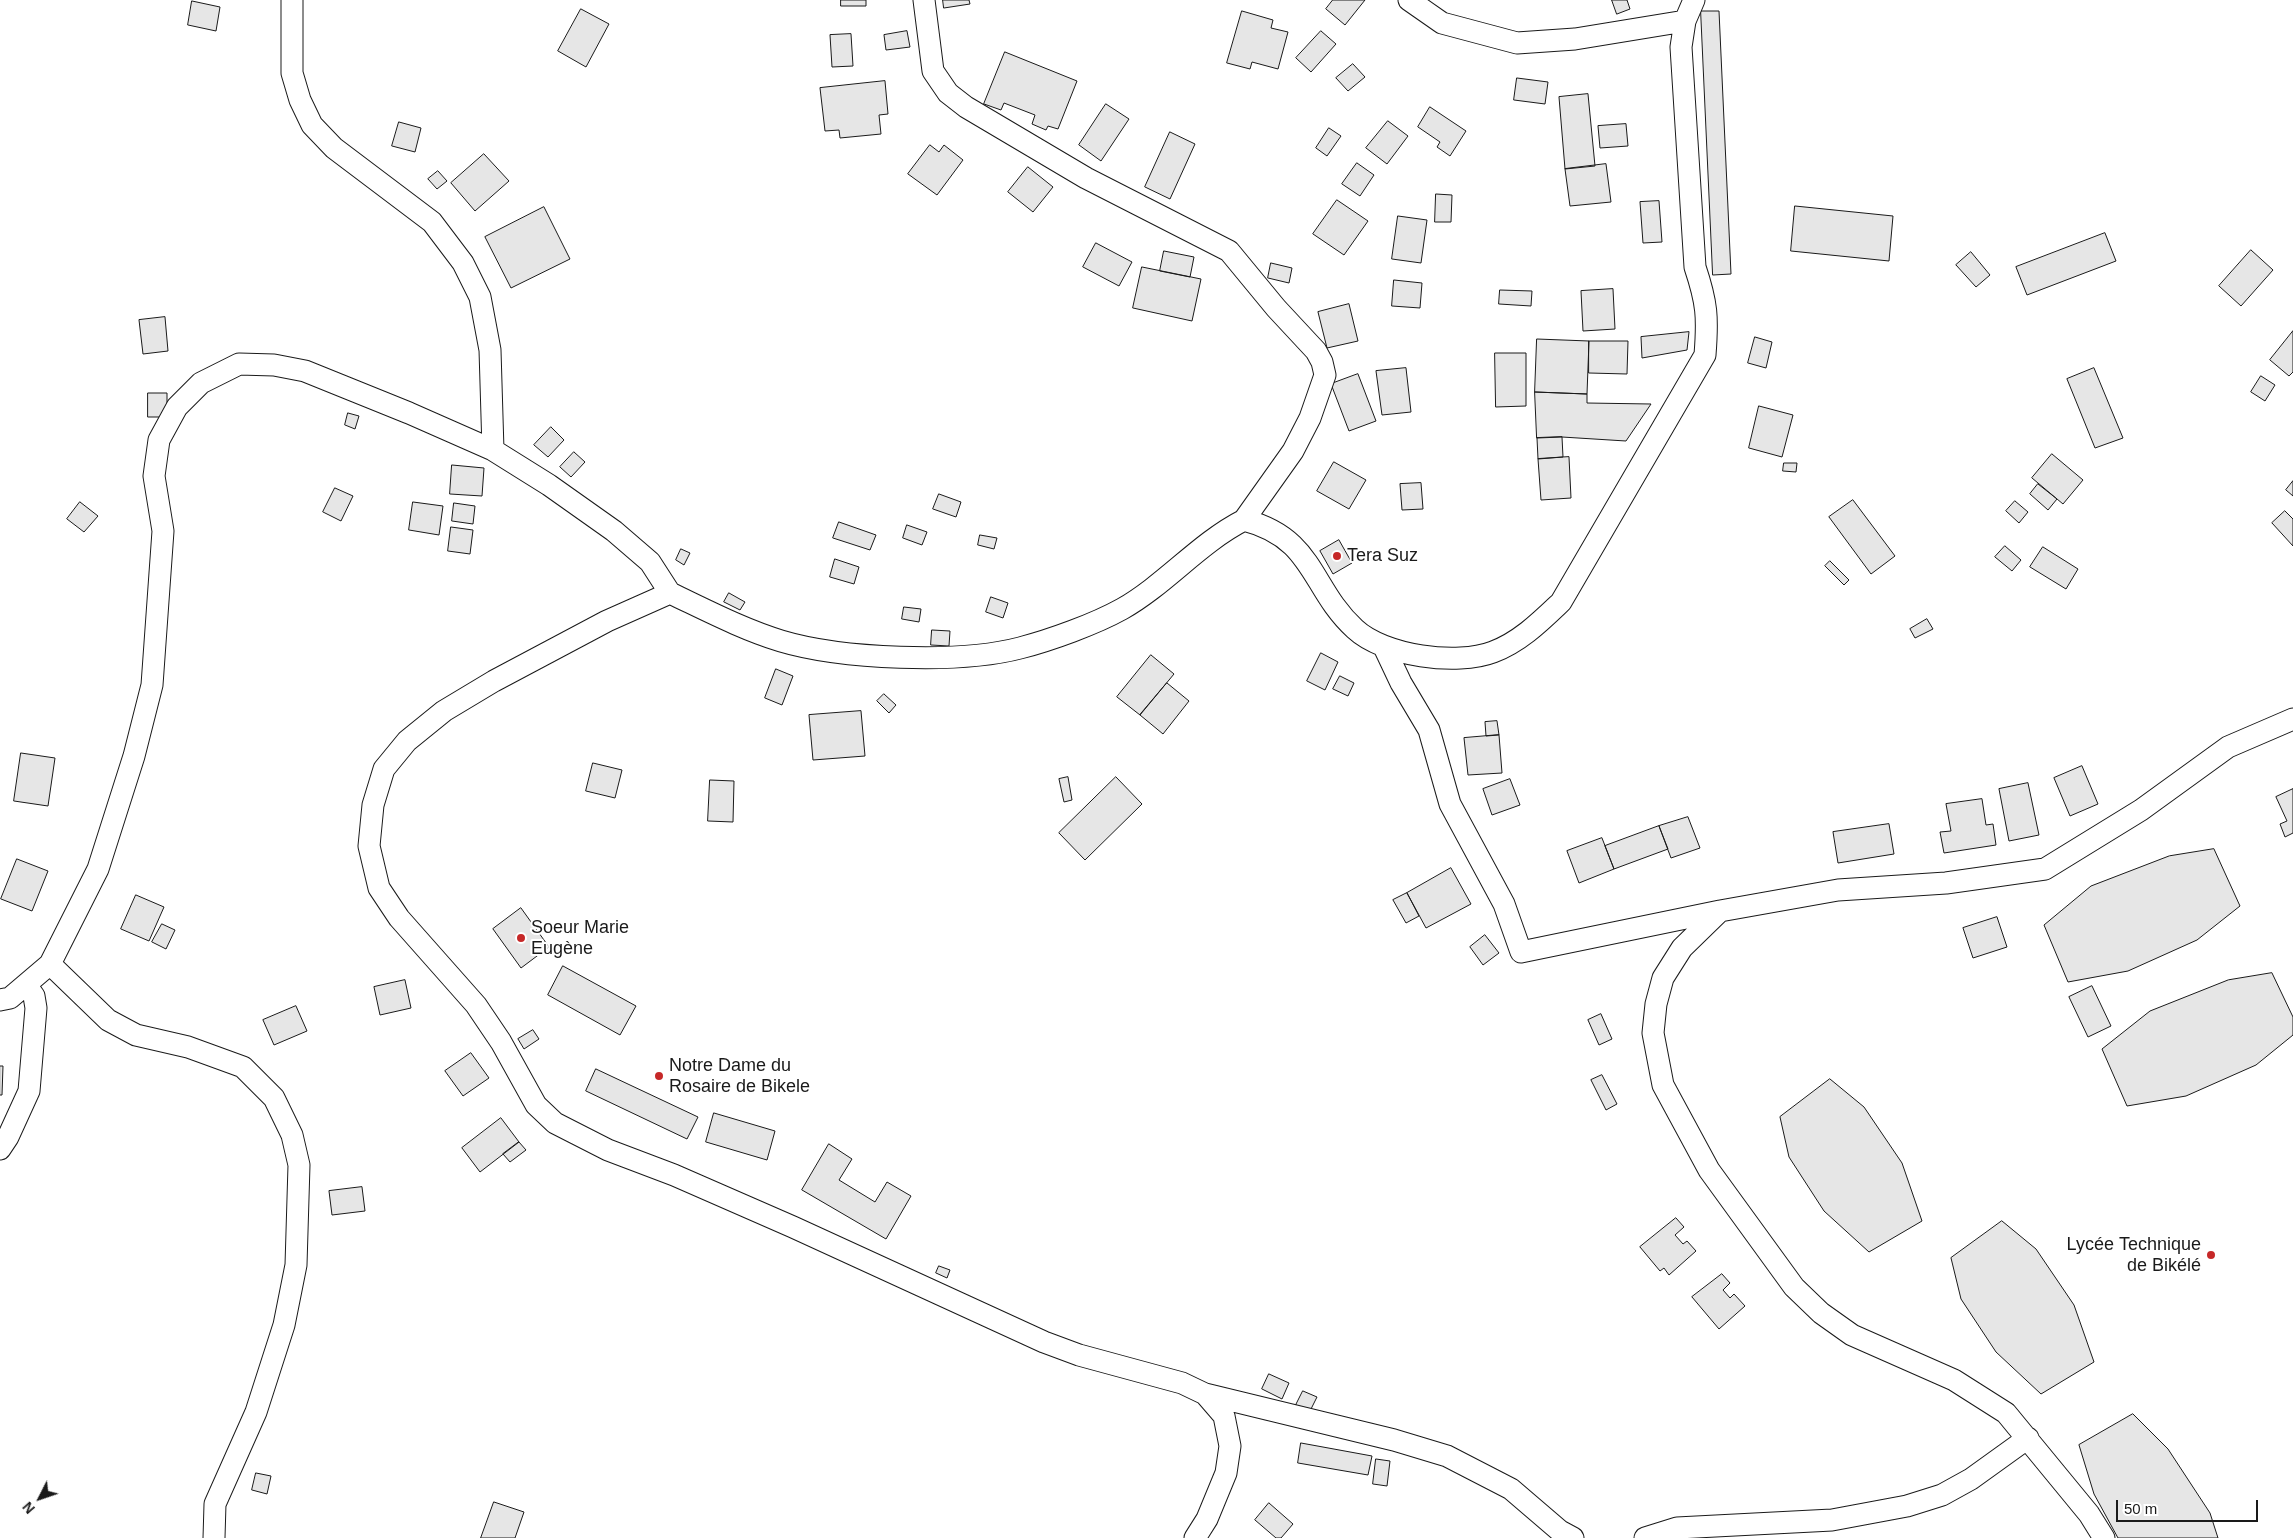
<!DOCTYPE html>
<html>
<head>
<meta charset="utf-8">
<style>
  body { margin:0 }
  #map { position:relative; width:2293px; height:1538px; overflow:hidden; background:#fff; font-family:Helvetica,sans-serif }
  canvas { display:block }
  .north { position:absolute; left:15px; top:1473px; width:50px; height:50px; -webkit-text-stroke:4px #fff; paint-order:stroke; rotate:229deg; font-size:14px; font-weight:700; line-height:20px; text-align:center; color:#1a1a1a }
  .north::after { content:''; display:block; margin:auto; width:18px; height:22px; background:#1a1a1a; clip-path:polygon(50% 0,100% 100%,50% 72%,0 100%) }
  .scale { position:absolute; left:2116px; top:1500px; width:142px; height:22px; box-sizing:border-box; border:2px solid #1a1a1a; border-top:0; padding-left:6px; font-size:15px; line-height:18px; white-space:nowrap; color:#1a1a1a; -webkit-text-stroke:4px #fff; paint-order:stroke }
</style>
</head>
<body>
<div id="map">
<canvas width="2293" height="1538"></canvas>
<div class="north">N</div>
<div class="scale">50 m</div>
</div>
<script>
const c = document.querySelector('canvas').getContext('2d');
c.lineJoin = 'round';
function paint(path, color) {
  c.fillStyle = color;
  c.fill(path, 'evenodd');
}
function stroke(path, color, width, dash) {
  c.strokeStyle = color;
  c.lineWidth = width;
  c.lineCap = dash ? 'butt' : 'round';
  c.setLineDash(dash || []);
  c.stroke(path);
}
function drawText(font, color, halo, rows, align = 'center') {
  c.font = font + ' Helvetica,sans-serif';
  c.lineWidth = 4;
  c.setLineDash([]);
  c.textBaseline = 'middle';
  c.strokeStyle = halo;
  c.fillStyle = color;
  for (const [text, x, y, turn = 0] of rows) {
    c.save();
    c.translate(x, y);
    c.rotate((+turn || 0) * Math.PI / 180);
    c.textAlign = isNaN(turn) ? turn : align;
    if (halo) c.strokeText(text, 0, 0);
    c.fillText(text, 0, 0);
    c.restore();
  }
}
const building = new Path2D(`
  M841,0H866V6H841Z
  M943,0H969L970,4L944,8Z
  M1333,0H1365L1345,25L1326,9Z
  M1612,0H1627L1630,9L1617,14Z
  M192,1L220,7L216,31L188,25Z
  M581,9L609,24L586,67L558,51Z
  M1242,11L1273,20L1271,28L1288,32L1278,69L1252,62L1250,69L1227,63Z
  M1701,11H1719L1731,274L1713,275Z
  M907,31L910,47L886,50L884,35Z
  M1321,31L1336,44L1311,72L1296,58Z
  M851,34L853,66L832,67L830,35Z
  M1005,52L1077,81L1058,129L1048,126L1046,130L1032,124L1035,115L1004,103L1001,110L984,104Z
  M1353,64L1365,77L1348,91L1336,78Z
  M1517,78L1548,82L1545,104L1514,100Z
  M885,81L888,114L879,115L881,134L840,138L839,130L825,131L820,88Z
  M1588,94L1595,166L1565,169L1559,97Z
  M1106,104L1129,119L1101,161L1079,145Z
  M1430,107L1466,131L1450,156L1437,147L1440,142L1418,127Z
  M1388,121L1408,136L1387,164L1366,148Z
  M399,122L421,128L415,152L392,146Z
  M1626,124L1628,146L1600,148L1598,126Z
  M1329,128L1341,136L1327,156L1316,148Z
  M1170,132L1195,144L1170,199L1145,187Z
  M930,145L939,152L944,145L963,160L937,195L908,174Z
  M484,154L509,181L475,211L451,183Z
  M1357,163L1374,175L1360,196L1342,184Z
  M1606,164L1611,202L1570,206L1565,169Z
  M1028,167L1053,187L1033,212L1008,192Z
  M438,171L447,181L437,189L428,179Z
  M1436,194L1452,195L1451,222H1435Z
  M1337,200L1368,221L1344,255L1313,234Z
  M1659,201L1662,242L1643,243L1640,202Z
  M1795,206L1893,216L1889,261L1791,251Z
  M544,207L570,259L511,288L485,237Z
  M1398,216L1427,220L1421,263L1392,259Z
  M2105,233L2116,261L2027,295L2016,267Z
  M1096,243L1132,262L1119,286L1083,267Z
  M2251,250L2273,270L2241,306L2219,286Z
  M1164,251L1194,257L1190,277L1160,271Z
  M1971,252L1990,275L1976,287L1956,265Z
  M1271,263L1292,268L1289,283L1268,278Z
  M1142,267L1201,279L1192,321L1133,308Z
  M1394,280L1422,283L1420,308L1392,306Z
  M1613,289L1615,329L1583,331L1581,291Z
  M1500,290L1532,291L1531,306L1499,304Z
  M1349,304L1358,341L1327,348L1318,312Z
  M165,317L168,351L143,354L139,320Z
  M2293,331V372L2289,376L2270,360Z
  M1689,332L1687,350L1642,358L1641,337Z
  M1755,337L1772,342L1766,368L1748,363Z
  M1537,339L1589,341L1587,394L1535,392Z
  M1589,341H1628L1627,374L1589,373Z
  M1495,353H1526V406L1496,407Z
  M1406,368L1411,412L1382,415L1376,371Z
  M2094,368L2123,438L2095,448L2067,379Z
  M1358,374L1376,421L1349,431L1331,384Z
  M2261,376L2275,385L2265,401L2251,392Z
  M1535,392L1587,394V403L1651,404L1626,441L1562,437L1537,438Z
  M148,393H167V417H148Z
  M1759,406L1793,415L1782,457L1749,448Z
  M348,413L359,416L355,429L345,425Z
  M551,427L564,440L548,457L534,445Z
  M1562,437L1563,457L1538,459L1537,438Z
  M574,452L585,462L571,477L560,467Z
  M2052,454L2083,480L2063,504L2032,478Z
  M1569,457L1571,498L1541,500L1538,459Z
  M1334,462L1366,480L1349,509L1317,491Z
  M1784,463H1797L1796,472L1783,471Z
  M452,465L484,468L482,496L450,494Z
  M2293,481V496L2286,490Z
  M1421,483L1423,509L1402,510L1400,484Z
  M2038,484L2057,499L2048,510L2030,494Z
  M335,488L353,496L341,521L323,512Z
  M939,494L961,502L956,517L933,509Z
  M1853,500L1895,556L1871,574L1829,517Z
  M2015,501L2028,512L2019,523L2006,511Z
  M80,502L98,516L84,532L67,519Z
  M413,502L443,506L439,535L409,530Z
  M454,503L475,506L473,524L452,521Z
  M2285,511L2293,519V546L2272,523Z
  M839,522L876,535L870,550L833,538Z
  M907,525L927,532L922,545L903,538Z
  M451,527L473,530L470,554L448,551Z
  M980,535L997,538L994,549L978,545Z
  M1339,540L1352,563L1333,574L1320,551Z
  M2005,546L2021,560L2012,571L1995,557Z
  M2043,547L2078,569L2066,589L2030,567Z
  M681,549L690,553L684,565L676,560Z
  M835,559L859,567L854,584L830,577Z
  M1830,561L1849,580L1844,585L1825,566Z
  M729,593L745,602L740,610L724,602Z
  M991,597L1008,603L1003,618L986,612Z
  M904,607L921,609L919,622L902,619Z
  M1927,619L1933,629L1915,638L1910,629Z
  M932,630L950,631L949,646L931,645Z
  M1321,653L1338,662L1325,690L1307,681Z
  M1151,655L1174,674L1140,715L1117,697Z
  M776,669L793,676L782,705L765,698Z
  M1340,676L1354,683L1348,696L1333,689Z
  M1167,683L1189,701L1163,734L1140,715Z
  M884,694L896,705L889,713L877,701Z
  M861,711L865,756L813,760L809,715Z
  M1497,721L1499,735L1486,736L1485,722Z
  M1499,735L1502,773L1468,775L1464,738Z
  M21,753L55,758L48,806L14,801Z
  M593,763L622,770L615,798L586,791Z
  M2082,766L2098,804L2070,816L2054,778Z
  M1068,777L1072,800L1064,802L1059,779Z
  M1116,777L1142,804L1085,860L1059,833Z
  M1510,779L1520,805L1492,815L1483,789Z
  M710,780L734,781L733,822L708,821Z
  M2028,783L2039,835L2009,841L1999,789Z
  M2293,789V833L2285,837L2280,824L2287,821L2276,797Z
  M1982,799L1986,825L1993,824L1996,845L1944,853L1940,832L1951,831L1946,804Z
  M1688,817L1700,848L1671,858L1659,826Z
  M1889,824L1894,854L1838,863L1833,832Z
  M1659,826L1668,849L1614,869L1605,846Z
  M1602,838L1614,869L1579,883L1567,851Z
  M2214,849L2240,906L2197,940L2128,971L2068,982L2044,925L2091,886L2169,856Z
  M17,859L48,871L32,911L1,899Z
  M1451,868L1471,904L1426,928L1407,893Z
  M1407,893L1419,916L1406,923L1393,900Z
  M136,895L164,907L149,941L121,929Z
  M521,908L549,947L521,968L493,929Z
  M1997,917L2007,947L1973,958L1963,928Z
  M162,924L175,930L166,949L152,942Z
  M1485,935L1499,953L1483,965L1470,947Z
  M563,966L636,1006L620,1035L548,995Z
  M2272,973L2293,1017V1035L2256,1065L2186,1096L2127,1106L2102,1049L2150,1011L2228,980Z
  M405,980L411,1008L380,1015L374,987Z
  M2092,986L2111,1026L2088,1037L2069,997Z
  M296,1006L307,1031L274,1045L263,1020Z
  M1601,1014L1612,1039L1599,1045L1588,1020Z
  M533,1030L539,1039L524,1049L518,1039Z
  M471,1053L489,1078L463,1096L445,1071Z
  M0,1066H3L2,1095H0Z
  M596,1069L698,1117L687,1139L586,1091Z
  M1602,1075L1617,1104L1606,1110L1591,1080Z
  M1830,1079L1864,1107L1902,1163L1922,1221L1869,1252L1824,1211L1789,1157L1780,1117Z
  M714,1113L775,1131L767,1160L706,1142Z
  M501,1118L519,1142L480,1172L462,1148Z
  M519,1142L526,1150L510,1162L503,1154Z
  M829,1144L852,1159L839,1180L875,1202L887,1182L911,1196L886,1239L802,1190Z
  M362,1187L365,1211L332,1215L329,1191Z
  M1676,1218L1684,1227L1675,1235L1683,1244L1687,1241L1696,1251L1669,1275L1664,1268L1660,1271L1640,1247Z
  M2002,1221L2036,1249L2074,1305L2094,1362L2041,1394L1996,1352L1961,1299L1951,1258Z
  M939,1266L950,1270L947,1278L936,1273Z
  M1722,1274L1730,1283L1723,1290L1730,1298L1734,1294L1745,1306L1719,1329L1692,1297Z
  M1269,1374L1289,1383L1282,1399L1262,1389Z
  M1303,1391L1317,1397L1310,1411L1296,1405Z
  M2133,1414L2168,1449L2210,1513L2218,1538H2118L2094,1494L2079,1445Z
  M1301,1443L1372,1456L1368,1475L1298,1463Z
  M1376,1459L1390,1461L1387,1486L1373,1484Z
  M256,1473L271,1476L267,1494L252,1490Z
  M494,1502L524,1512L515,1538H481Z
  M1269,1503L1293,1524L1281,1538H1276L1255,1520Z`);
paint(building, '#e6e6e6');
stroke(building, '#1a1a1a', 1);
const minor = new Path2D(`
  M292,0V73L300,100L312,125L334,148L432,222L463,263L480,297L490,350L493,450
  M924,0L933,71L948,93L966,107L1086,178L1229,251L1276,308L1316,351L1322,362L1325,375L1310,418L1293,451L1244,520
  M1409,0L1442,23L1517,43L1575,39L1685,21
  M1384,647L1401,683L1429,730L1450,804L1504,904L1521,952L1720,911L1838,890L1946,883L2045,869L2141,810L2228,747L2293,719
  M1720,911L1682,948L1663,978L1656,1004L1653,1033L1663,1085L1709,1170L1794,1287L1821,1313L1852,1335L1954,1380L2006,1413L2089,1514L2104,1538
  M50,964L98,869L134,756L152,685L163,531L154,476L159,440L177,407L201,383L239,364L274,365L305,371L409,413L493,450L549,485L614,531L650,562L670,593
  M0,1000L10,998L50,964L108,1020L136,1035L188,1047L243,1067L274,1098L292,1135L299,1165L296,1265L284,1325L256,1412L215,1504L214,1538
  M0,1149L8,1137L29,1091L36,1008L34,996L26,985
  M1205,1394L1394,1440L1447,1456L1511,1489L1560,1531L1573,1538
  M1195,1538L1207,1519L1226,1473L1230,1446L1224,1416L1205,1394L1182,1383L1079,1355L1044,1342L793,1227L674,1175L608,1150L555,1123L536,1105L501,1042L476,1005L399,918L379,888L369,846L373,805L384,769L407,741L444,711L494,681L607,621L670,593C706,610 742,629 781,641C841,659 959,664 1020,648C1051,640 1095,624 1122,609C1166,584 1199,543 1244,520C1315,538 1310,588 1355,629C1384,656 1457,666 1493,652C1520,642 1541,621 1561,602L1705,355C1708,317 1707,303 1695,267L1681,47L1685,21L1694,0
  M1645,1538L1677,1528L1832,1520L1907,1506L1942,1495L1971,1479L2028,1438`);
stroke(minor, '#1a1a1a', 23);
stroke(minor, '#fff', 21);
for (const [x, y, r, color] of [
  [1337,556,5,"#c62828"],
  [521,938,5,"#c62828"],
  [659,1076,5,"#c62828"],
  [2211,1255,5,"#c62828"]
]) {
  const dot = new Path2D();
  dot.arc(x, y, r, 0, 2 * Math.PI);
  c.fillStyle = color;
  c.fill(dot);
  stroke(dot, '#fff', 2);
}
drawText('18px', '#1a1a1a', '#fff', [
  ["Tera Suz",1347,556],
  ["Soeur Marie",531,928],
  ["Eugène",531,949],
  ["Notre Dame du",669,1066],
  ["Rosaire de Bikele",669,1087],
  ["Lycée Technique",2201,1245,"right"],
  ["de Bikélé",2201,1266,"right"]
], 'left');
</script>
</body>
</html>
